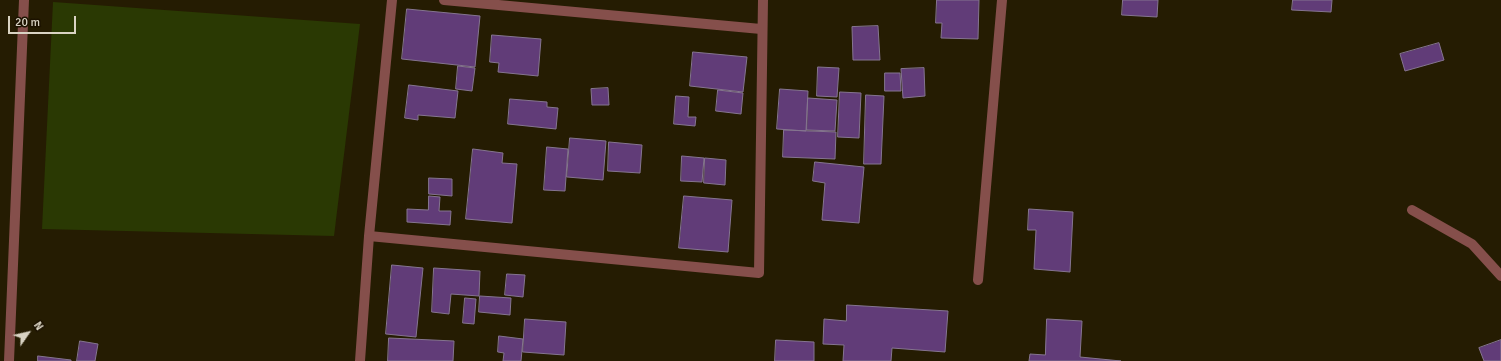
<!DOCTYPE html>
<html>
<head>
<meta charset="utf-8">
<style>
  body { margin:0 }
  #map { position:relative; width:1501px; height:361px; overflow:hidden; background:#251c02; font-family:Signika,sans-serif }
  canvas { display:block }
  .north { position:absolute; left:8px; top:313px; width:40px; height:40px; -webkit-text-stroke:3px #1c1200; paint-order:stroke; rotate:56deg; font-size:11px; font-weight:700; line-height:16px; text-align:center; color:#d9d3c3 }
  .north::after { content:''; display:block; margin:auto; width:14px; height:18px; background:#d9d3c3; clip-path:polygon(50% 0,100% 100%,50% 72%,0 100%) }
  .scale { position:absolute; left:8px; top:16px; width:68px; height:18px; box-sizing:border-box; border:2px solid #d9d3c3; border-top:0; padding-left:5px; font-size:12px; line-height:14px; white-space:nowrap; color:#d9d3c3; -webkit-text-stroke:3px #1c1200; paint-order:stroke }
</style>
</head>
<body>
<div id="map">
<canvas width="1501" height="361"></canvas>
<div class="north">N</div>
<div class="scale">20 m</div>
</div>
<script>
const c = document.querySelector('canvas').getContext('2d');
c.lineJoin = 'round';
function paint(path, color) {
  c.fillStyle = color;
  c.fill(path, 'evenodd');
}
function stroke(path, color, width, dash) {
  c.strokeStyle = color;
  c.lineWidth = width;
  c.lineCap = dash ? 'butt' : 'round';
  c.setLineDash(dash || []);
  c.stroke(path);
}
paint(new Path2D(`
  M53,2L360,24L334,236L42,229Z`), '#2a3903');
const building = new Path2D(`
  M937,0H979L978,39L941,38L942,23H936Z
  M1123,0H1158L1157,17L1122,15Z
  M1293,0H1332L1331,12L1292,10Z
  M407,9L480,16L475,67L402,59Z
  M878,26L880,60H853L852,27Z
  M492,35L541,39L538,76L498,72L499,63L490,62Z
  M1439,43L1444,60L1405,71L1400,54Z
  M693,52L747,57L743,92L690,86Z
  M458,66L475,68L472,91L456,89Z
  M818,67L839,68L837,97L817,96Z
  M924,68L925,96L903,98L901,69Z
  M885,73H900L901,91H885Z
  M409,85L458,91L455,118L418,115V120L405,118Z
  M608,88L609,105H592L591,89Z
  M780,89L808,91L806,131L777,129Z
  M718,90L743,93L741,114L716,111Z
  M840,92L861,93L859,138L838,137Z
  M866,95L884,96L881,164H864Z
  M676,96L689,97L688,117H696L695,126L674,124Z
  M808,98L837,100L835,131L807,130Z
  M510,99L547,102V107L558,108L556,129L508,124Z
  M784,130L836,132L835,159L783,157Z
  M570,138L606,141L603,180L567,177Z
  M609,142L642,145L640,173L608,171Z
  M547,147L568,149L565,191L544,190Z
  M473,149L503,153L502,163L517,164L512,223L466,219Z
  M682,156L704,158L702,182L681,181Z
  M705,158L726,160L725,185L704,183Z
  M815,162L864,167L859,223L822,220L825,183L813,181Z
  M429,178L452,179V196L429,194Z
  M429,196L440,197L439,211H451L450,225L407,222V209L428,210Z
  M684,196L732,200L728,252L679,248Z
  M1029,209L1073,212L1070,272L1034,269L1036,230H1028Z
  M392,265L423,268L416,337L386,334Z
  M434,268L480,271L479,296L451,294L449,314L432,312Z
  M507,274L525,275L523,297L505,295Z
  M480,296L511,298L510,315L479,312Z
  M465,298L476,299L474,324L463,323Z
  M847,305L948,311L945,352L892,348L891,361H843L844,345L823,344L824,319L846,321Z
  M525,319L566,322L564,355L523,352Z
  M1047,319L1082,321L1080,357L1121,361H1029L1030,354L1045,355Z
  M499,336L523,339L521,361H503L504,353L498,352Z
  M389,338L454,341L453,361H388Z
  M776,340L814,342V361H775Z
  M1501,340V361H1484L1479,348Z
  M80,341L98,344L95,361H77Z
  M38,356L71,360V361H38Z`);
paint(building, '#613c78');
stroke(building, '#857590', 1);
stroke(new Path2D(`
  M444,0L761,29
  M1412,210L1472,244L1501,276
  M369,236L759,273L763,0
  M978,280L1002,0
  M9,361L24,0
  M360,361L369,236L392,0`), '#854f4b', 10);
</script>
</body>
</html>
